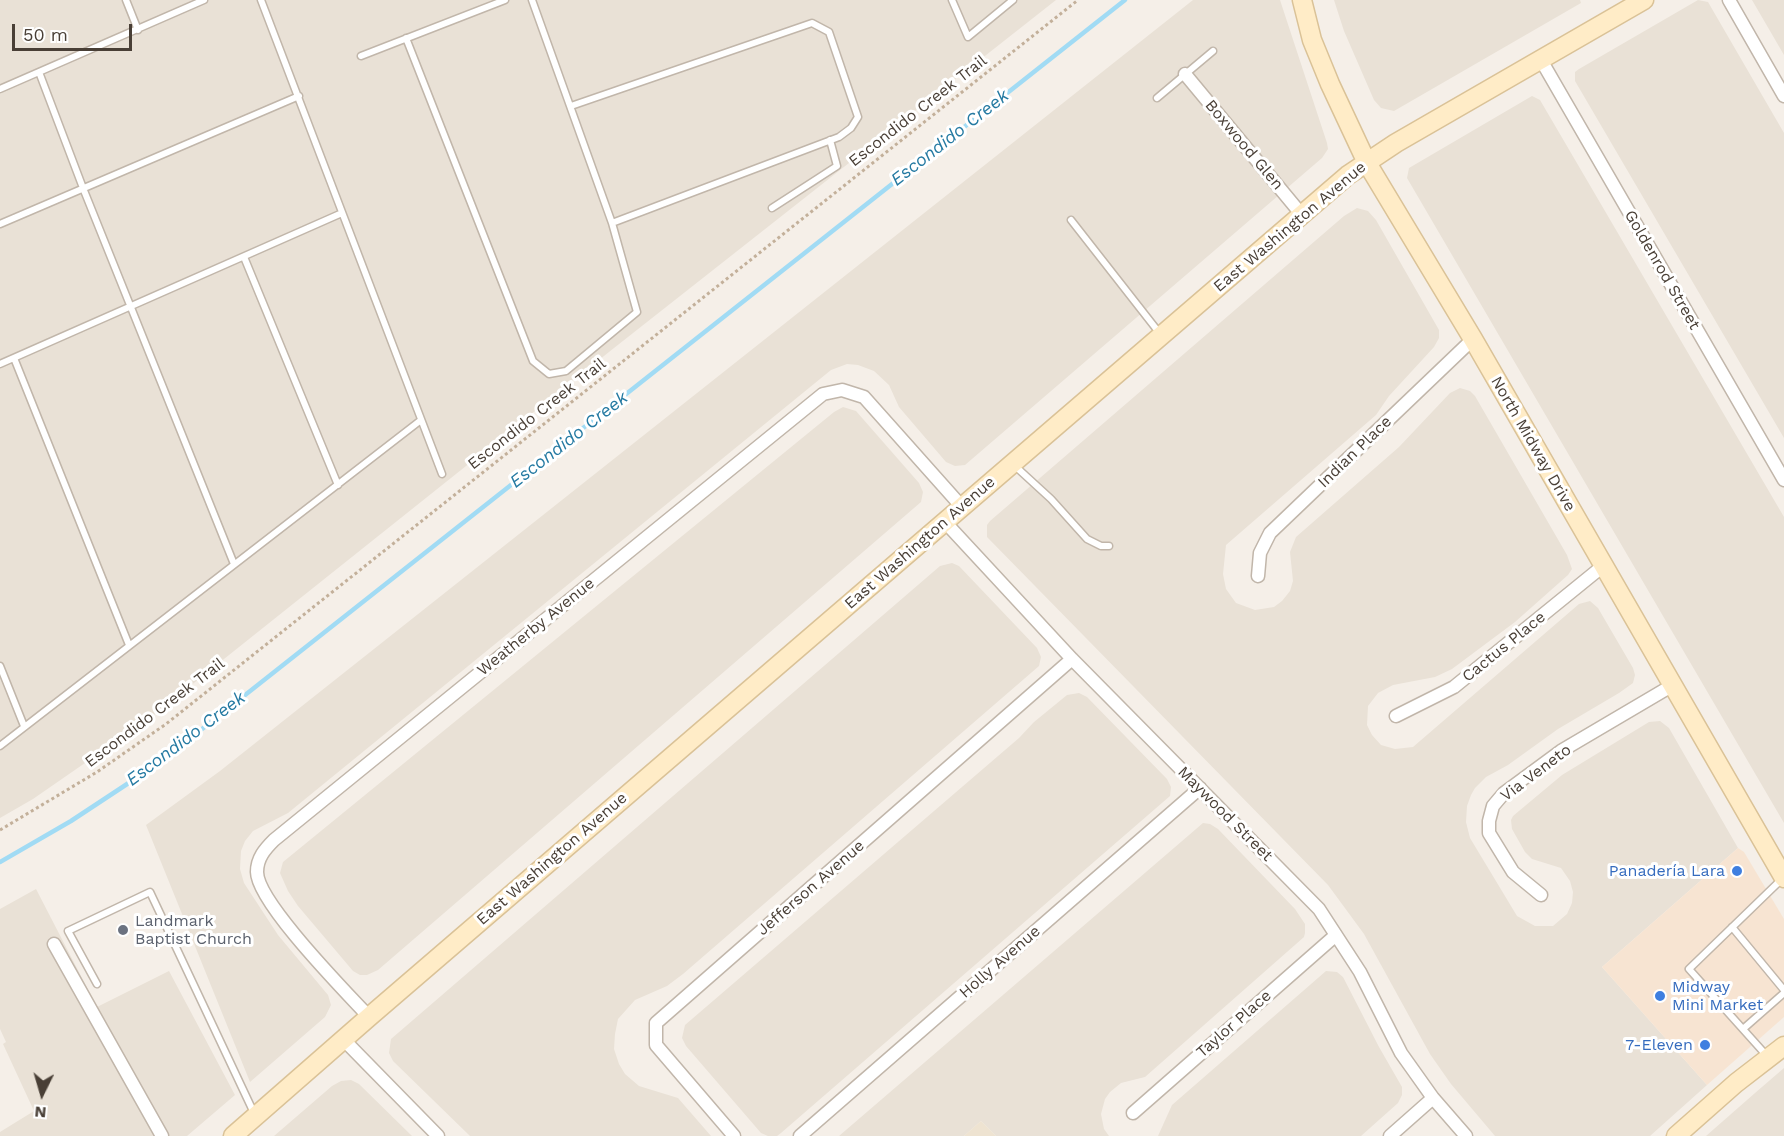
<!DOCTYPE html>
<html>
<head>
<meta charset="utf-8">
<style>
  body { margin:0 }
  #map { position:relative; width:1784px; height:1136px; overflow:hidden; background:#f5efe8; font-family:"Work Sans",sans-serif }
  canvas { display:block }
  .north { position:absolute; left:12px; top:1064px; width:60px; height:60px; -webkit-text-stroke:4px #fff; paint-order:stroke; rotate:185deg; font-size:16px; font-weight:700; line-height:24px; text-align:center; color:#493f36 }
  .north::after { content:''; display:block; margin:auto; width:21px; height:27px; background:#493f36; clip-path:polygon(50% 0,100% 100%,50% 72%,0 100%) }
  .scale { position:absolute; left:12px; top:24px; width:120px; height:27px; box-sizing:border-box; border:3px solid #493f36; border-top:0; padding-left:8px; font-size:18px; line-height:21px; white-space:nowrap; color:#493f36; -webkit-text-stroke:4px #fff; paint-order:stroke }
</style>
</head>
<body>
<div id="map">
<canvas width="1784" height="1136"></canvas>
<div class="north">N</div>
<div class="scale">50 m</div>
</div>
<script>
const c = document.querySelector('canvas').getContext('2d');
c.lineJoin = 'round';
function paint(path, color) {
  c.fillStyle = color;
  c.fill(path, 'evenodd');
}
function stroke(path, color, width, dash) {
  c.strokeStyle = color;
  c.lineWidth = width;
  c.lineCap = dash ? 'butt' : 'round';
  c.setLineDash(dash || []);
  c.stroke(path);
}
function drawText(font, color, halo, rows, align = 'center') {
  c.font = font + ' "Work Sans",sans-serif';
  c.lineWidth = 6;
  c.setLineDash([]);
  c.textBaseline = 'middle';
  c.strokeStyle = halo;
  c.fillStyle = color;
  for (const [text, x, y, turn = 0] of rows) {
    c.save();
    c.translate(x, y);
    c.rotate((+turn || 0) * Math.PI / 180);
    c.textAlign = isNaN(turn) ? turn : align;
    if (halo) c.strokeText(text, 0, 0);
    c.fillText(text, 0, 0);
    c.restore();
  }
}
paint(new Path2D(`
  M0,0H1056L614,348L150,718L33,799L0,818Z
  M1193,0H1280L1327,143L1328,149L1322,158L965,465L955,466L946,462L899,407L889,385L874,371L858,365L847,364L831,370L288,813L253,831L245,841L241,851L240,869L244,883L278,935L328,995L331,1005L325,1017L250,1082L146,825L220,771Z
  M1334,0H1580L1581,3L1394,111L1381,108L1374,100L1344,31Z
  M1698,0L1708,2L1784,133V438L1575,81V72L1579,69Z
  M1752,0H1784V55Z
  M1532,96L1540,100L1784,517V823L1407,178L1409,168Z
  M1357,208L1368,211L1376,220L1435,323L1439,330V338L1434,347L1389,396L1376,415L1226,545L1223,574L1226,589L1236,603L1255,610L1274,607L1282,601L1290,591L1293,581L1290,552L1296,537L1399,447L1450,393L1460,388L1470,391L1475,396L1567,555L1572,569L1568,575L1515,622L1452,669L1435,677L1393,685L1378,693L1368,706L1367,725L1372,735L1381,745L1395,749L1413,747L1579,604L1590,601L1598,608L1633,668L1635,675L1633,683L1619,693L1558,729L1508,765L1486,777L1475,788L1471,795L1467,806L1466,822L1470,838L1517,916L1535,926H1553L1567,914L1572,903L1573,892L1570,881L1561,868L1532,859L1525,852L1512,829L1511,820L1513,816L1562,775L1649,722L1660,721L1669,728L1738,848L1602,967L1707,1085L1650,1136H1495L1451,1084L1430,1054L1364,934L1328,885L987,537V525L990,521L1344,216Z
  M843,407L856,411L919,483L923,492L921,502L378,970L367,975H360L353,971L298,906L288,891L280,873L283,862L834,412Z
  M952,563L959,566L1037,648L1041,657L1039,666L683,974L667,986L635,1000L618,1019L615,1034L614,1049L619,1064L625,1074L639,1086L678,1098L711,1136H470L393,1061L389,1053L391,1039L940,566Z
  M1079,693L1087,697L1167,779L1171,787L1170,796L781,1133L777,1136H768L761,1133L686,1046L682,1038L685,1025L1019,738L1034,722L1067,695Z
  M1203,823L1210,824L1218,829L1295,909L1305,924V933L1304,937L1145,1077L1121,1083L1110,1092L1105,1099L1101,1114L1104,1129L1109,1136H996L981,1121L964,1136H839Z
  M36,889L97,1007L169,971L235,1095L187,1136H0V1132L34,1111L3,1044L6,1042L0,1029V909Z
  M1326,971L1337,972L1343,977L1379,1047L1402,1087V1095L1398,1103L1361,1136H1158L1172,1105Z
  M1784,1068V1136H1706L1755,1093Z
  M351,1080L359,1084L412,1136H274L332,1086L341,1081Z`), '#e9e1d6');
paint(new Path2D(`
  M1738,848L1744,852L1784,919V1017L1707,1085L1602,967Z`), '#f7e4d2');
paint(new Path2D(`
  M981,1121L996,1136H964Z`), '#eee3d1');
stroke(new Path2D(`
  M0,862L71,821L159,763L1125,0`), '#a1dbf4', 4.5);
const lane = new Path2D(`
  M126,0L138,30
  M261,0L442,474
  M952,0L968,37L1013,0
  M406,38L533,361L549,374L566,371L637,312L612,223L532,0
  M361,56L505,0
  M39,72L83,188L234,564
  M0,89L204,0
  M1157,98L1213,51
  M571,106L812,23L829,32L858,117L851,128L839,137L612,223
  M772,208L837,166L830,140
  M1071,220L1161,335
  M0,224L299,96
  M244,257L338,485
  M14,358L129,645
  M0,364L342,213
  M1015,466L1051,499L1087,539L1101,546H1109
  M0,666L24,726
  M0,746L421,420
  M1732,927L1784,990
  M97,984L68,931L150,892L254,1113
  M1743,1029L1784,993
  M1767,1056L1689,969L1783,878`);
const street = new Path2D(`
  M1729,0L1784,96
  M1541,60L1784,480
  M1185,74L1302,215
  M945,522L1072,659L1319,909L1360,972L1401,1053L1433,1098L1466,1136
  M1258,576L1260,553L1270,533L1473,339
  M1396,716L1454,687L1603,566
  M1541,895L1513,872L1489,833V821L1493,806L1504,793L1561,751L1673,685
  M54,944L162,1136
  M369,1017C346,992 257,902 257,872C257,858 265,849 274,840L823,394L842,390L864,397L962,507
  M343,1039L438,1136
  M1133,1113L1336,935
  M734,1136L656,1045V1023L1072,659
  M800,1136L1200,788
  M1390,1136L1433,1098`);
const secondary = new Path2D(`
  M1302,0L1312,40L1330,84L1367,163L1473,339L1784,878
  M233,1136L369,1017L1348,175L1396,143L1644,0
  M1676,1136L1736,1083L1784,1046`);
stroke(lane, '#c1b6aa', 9);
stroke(street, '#c1b6aa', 15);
stroke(secondary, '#dac297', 21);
stroke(new Path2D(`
  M0,830L97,772L166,724L1078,0`), '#c3b09a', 3, [3, 3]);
stroke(lane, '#fff', 6);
stroke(street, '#fff', 12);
stroke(secondary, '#ffecc7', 18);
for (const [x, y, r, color] of [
  [1737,871,6,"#3f7fe0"],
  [123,930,6,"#6b7280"],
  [1660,996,6,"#3f7fe0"],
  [1705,1045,6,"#3f7fe0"]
]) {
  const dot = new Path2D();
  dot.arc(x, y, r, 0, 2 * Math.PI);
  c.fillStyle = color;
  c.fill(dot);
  stroke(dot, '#fff', 2);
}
drawText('16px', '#493f36', '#fff', [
  ["Escondido Creek Trail",918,111,-38],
  ["Boxwood Glen",1244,145,50],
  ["East Washington Avenue",1290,227,-40],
  ["Goldenrod Street",1662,270,60],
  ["Escondido Creek Trail",537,414,-38],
  ["North Midway Drive",1533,444,60],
  ["Indian Place",1355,452,-44],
  ["East Washington Avenue",920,543,-41],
  ["Weatherby Avenue",536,627,-39],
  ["Cactus Place",1504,647,-39],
  ["Escondido Creek Trail",155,713,-37],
  ["Via Veneto",1536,773,-37],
  ["Maywood Street",1225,814,45],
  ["East Washington Avenue",552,859,-41],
  ["Jefferson Avenue",811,888,-41],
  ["Holly Avenue",1000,962,-41],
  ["Taylor Place",1234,1024,-41]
]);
drawText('16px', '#366cbe', '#fff', [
  ["Panadería Lara",1725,871],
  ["Midway",1672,987,"left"],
  ["Mini Market",1672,1005,"left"],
  ["7-Eleven",1693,1045]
], 'right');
drawText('16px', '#5b616d', '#fff', [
  ["Landmark",135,921],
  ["Baptist Church",135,939]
], 'left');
drawText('italic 18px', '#257aa2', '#fff', [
  ["Escondido Creek",950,138,-38],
  ["Escondido Creek",569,440,-38],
  ["Escondido Creek",186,739,-37]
]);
</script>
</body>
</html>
